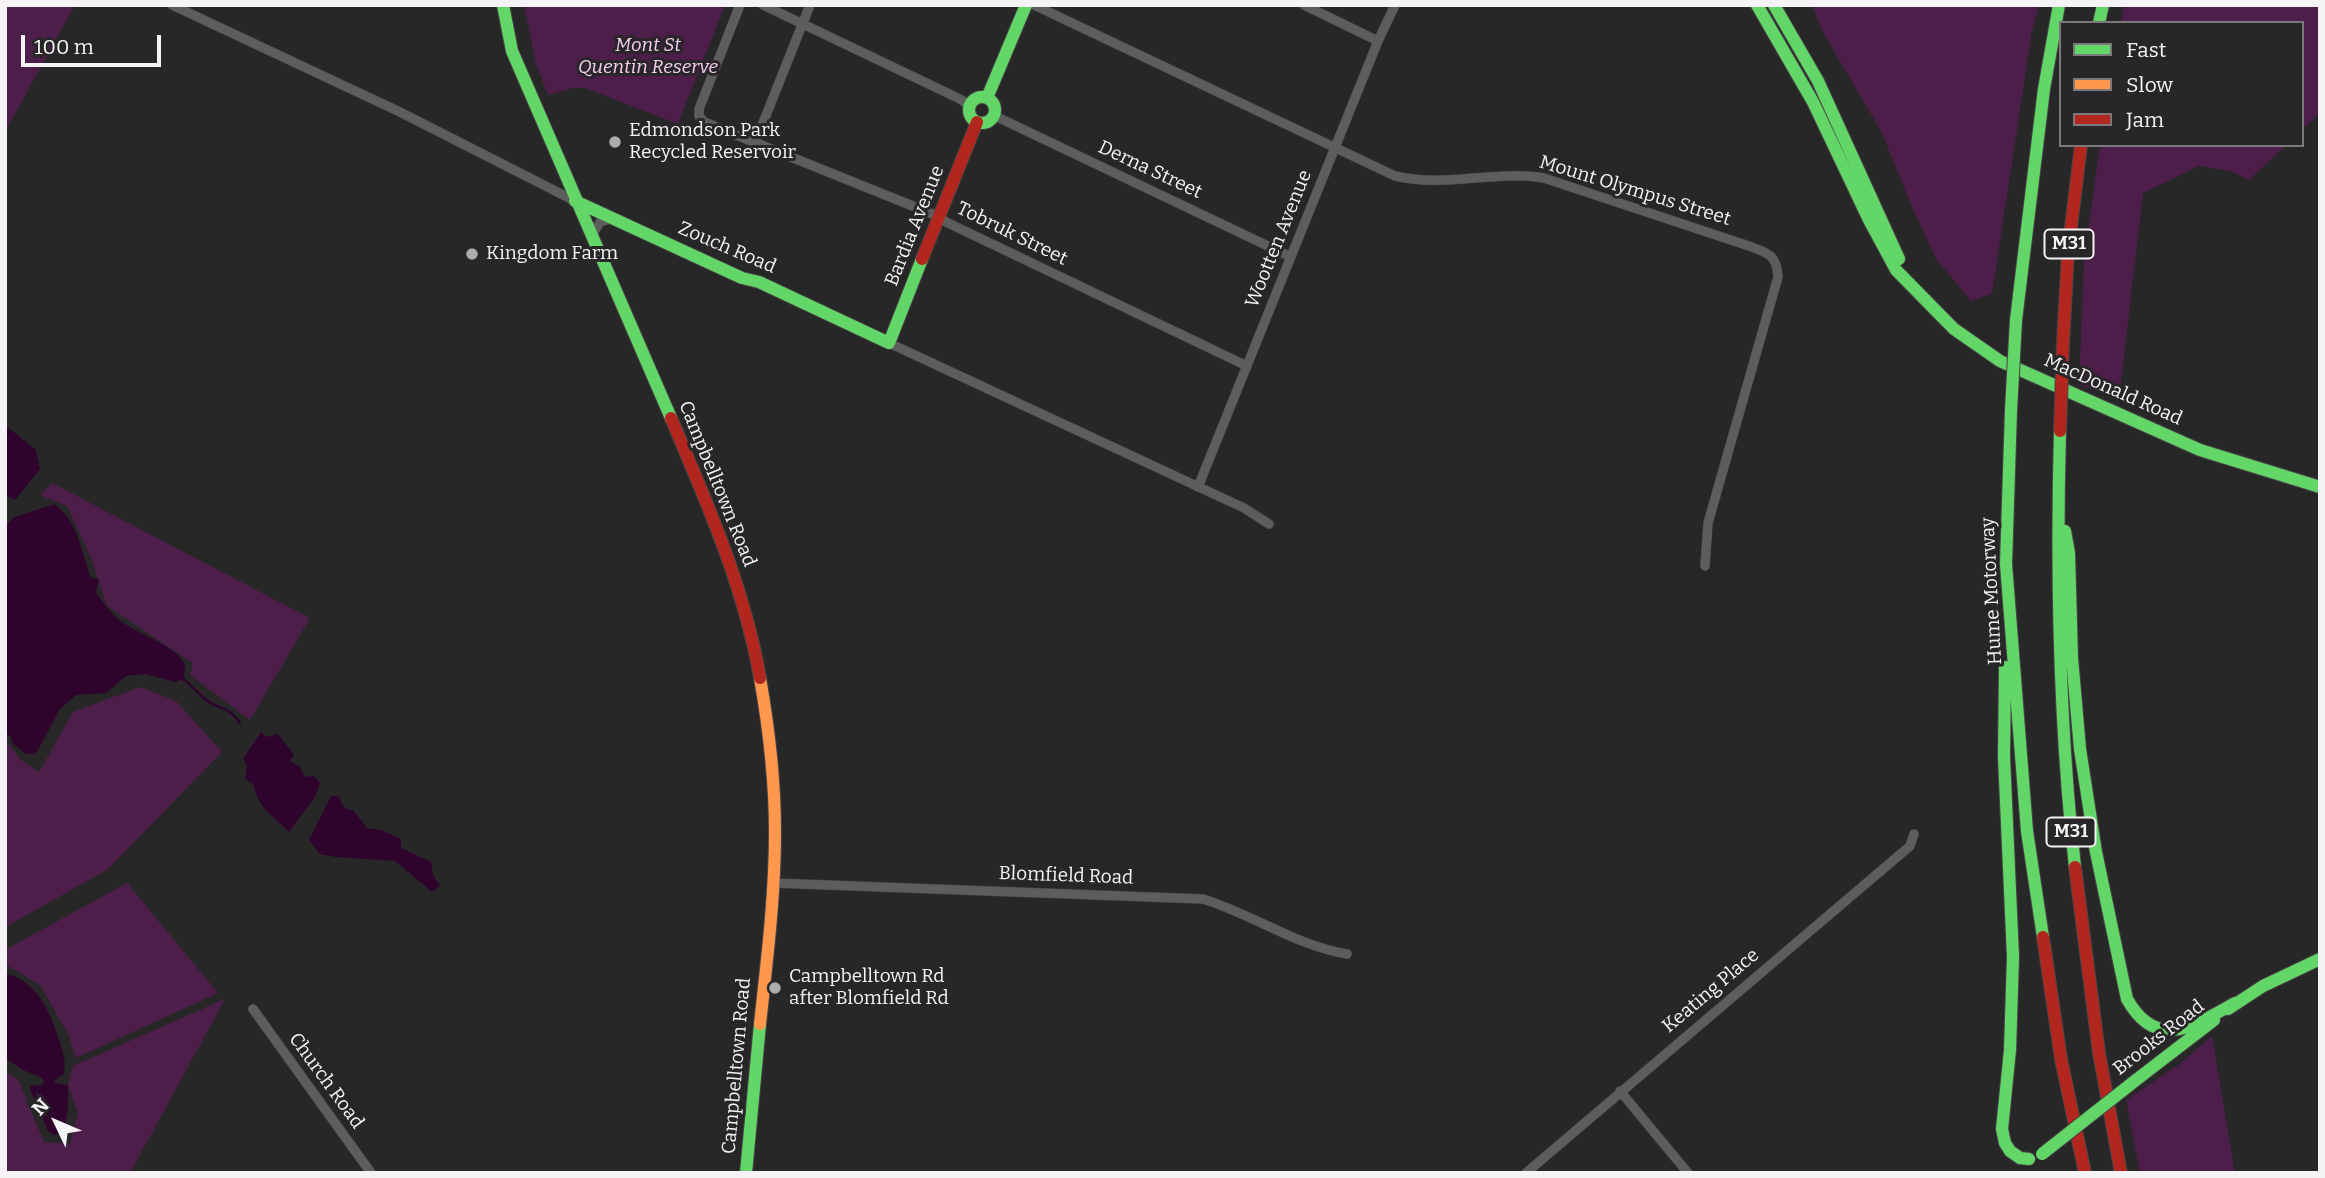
<!DOCTYPE html>
<html>
<head>
<meta charset="utf-8">
<style>
  body { margin:0 }
  #map { position:relative; width:2325px; height:1178px; overflow:hidden; background:#282728; font-family:Bitter,serif }
  canvas { display:block }
  .frame { position:absolute; inset:0; border:7px solid #f5f3f5; pointer-events:none }
  .legend { position:absolute; left:2059px; top:21px; width:245px; height:126px; box-sizing:border-box; background:#292629; border:2px solid #7b787b; margin:0; padding:9px 12px; list-style:none; font-size:21px; color:#f5f3f5 }
  .legend li { display:flex; align-items:center; gap:14px; height:35px }
  .legend b { width:35px; border:2px solid #7b787b }
  .north { position:absolute; left:21px; top:1087px; width:70px; height:70px; -webkit-text-stroke:5px #292629; paint-order:stroke; rotate:314deg; font-size:19px; font-weight:700; line-height:28px; text-align:center; color:#f5f3f5 }
  .north::after { content:''; display:block; margin:auto; width:24px; height:32px; background:#f5f3f5; clip-path:polygon(50% 0,100% 100%,50% 72%,0 100%) }
  .scale { position:absolute; left:21px; top:35px; width:140px; height:32px; box-sizing:border-box; border:4px solid #f5f3f5; border-top:0; padding-left:9px; font-size:21px; line-height:24px; white-space:nowrap; color:#f5f3f5; -webkit-text-stroke:5px #292629; paint-order:stroke }
</style>
</head>
<body>
<div id="map">
<canvas width="2325" height="1178"></canvas>
<div class="frame"></div>
<ul class="legend">
<li><b style="height:9px;background:#63d668"></b>Fast</li>
<li><b style="height:9px;background:#ff974d"></b>Slow</li>
<li><b style="height:9px;background:#b3261e"></b>Jam</li>
</ul>
<div class="north">N</div>
<div class="scale">100 m</div>
</div>
<script>
const c = document.querySelector('canvas').getContext('2d');
c.lineJoin = 'round';
function paint(path, color) {
  c.fillStyle = color;
  c.fill(path, 'evenodd');
}
function stroke(path, color, width, dash) {
  c.strokeStyle = color;
  c.lineWidth = width;
  c.lineCap = dash ? 'butt' : 'round';
  c.setLineDash(dash || []);
  c.stroke(path);
}
function drawText(font, color, halo, rows, align = 'center') {
  c.font = font + ' Bitter,serif';
  c.lineWidth = 6;
  c.setLineDash([]);
  c.textBaseline = 'middle';
  c.strokeStyle = halo;
  c.fillStyle = color;
  for (const [text, x, y, turn = 0] of rows) {
    c.save();
    c.translate(x, y);
    c.rotate((+turn || 0) * Math.PI / 180);
    c.textAlign = isNaN(turn) ? turn : align;
    if (halo) c.strokeText(text, 0, 0);
    c.fillText(text, 0, 0);
    c.restore();
  }
}
paint(new Path2D(`
  M5,5H75L5,132Z
  M524,5H725L678,124L585,88H573L548,95L536,64Z
  M1812,5H2039L2032,30L1992,294L1971,301L1936,259L1909,200L1882,133L1823,32Z
  M2124,5H2320V113L2302,129V23H2121Z
  M2100,145H2286L2249,180L2231,171L2199,166L2143,193L2119,399L2079,385L2084,261Z
  M52,483L310,618L250,720L190,675L193,663L107,606L92,560L67,506L40,495Z
  M140,687L176,701L222,752L107,870L5,927V739L21,760L39,772L73,712Z
  M127,883L218,993L76,1058L69,1036L40,985L5,964V950Z
  M225,999L130,1173H5V1072L18,1079L44,1142L70,1144L78,1113L68,1085L73,1066Z
  M2212,1036L2235,1173H2140L2126,1100L2181,1063Z`), '#4d1e4a');
paint(new Path2D(`
  M5,425L36,450L40,469L15,500L5,495Z
  M54,504C79,522 81,551 91,578L99,579L96,593C103,602 110,612 118,619C133,632 175,645 184,663C187,668 184,674 183,679L175,682L145,674L126,676L106,693L76,695L60,709L38,750L34,754H26L12,743L11,738L5,731V526L15,517Z
  M261,732L267,737L278,734L294,755L290,761L300,767L305,777L314,776L320,783L315,797L289,832C273,816 258,808 253,784L245,779L247,765L243,759Z
  M331,796H339C342,805 343,809 353,810L367,828L382,830L401,839V848L431,862L433,875L440,886L432,892L395,861L336,857L320,854L309,840Z
  M5,973C37,982 49,1009 58,1037C63,1050 66,1060 64,1074L55,1080V1083L68,1085C68,1102 70,1121 59,1134L54,1135L48,1131L30,1089V1086L42,1085L44,1081L42,1078L23,1070L5,1058Z`), '#2e042d');
stroke(new Path2D(`
  M183,679C192,685 196,692 204,698C216,710 229,705 240,723`), '#2e042d', 2.5);
const street = new Path2D(`
  M172,5L400,112L575,201
  M740,5L699,109V116L704,122L940,217L946,222L1247,366
  M763,5L960,99L970,106
  M1034,5L1395,176C1445,188 1494,170 1544,178L1749,246C1768,253 1777,255 1778,277L1708,523L1705,566
  M1304,5L1378,41
  M995,116L1291,257
  M755,143L810,5
  M592,235L600,222L613,218
  M889,343L1244,508L1269,524
  M1198,487L1378,41L1395,5
  M773,883L1203,899C1252,914 1297,946 1347,954
  M253,1009L371,1173
  M1620,1091L1688,1173
  M1526,1173L1910,846L1914,834`);
const fast = new Path2D(`
  M503,5L512,51L671,418
  M1757,5L1813,102L1869,220L1896,270L1954,329L2000,361L2200,450L2320,487
  M1774,5L1818,81L1899,259
  M2099,23L2103,5
  M969 110a13 13 0 1 1 26 0a13 13 0 1 1-26 0Z
  M987,98L1026,5
  M575,201L742,278L759,282L889,343L922,259
  M2016,320L2044,89L2059,5
  M2011,410L2006,564L2027,831L2043,937
  M2060,431C2056,577 2059,722 2075,867
  M2065,531L2069,553L2072,658L2080,749L2096,852L2127,999C2157,1052 2193,1026 2235,1003
  M2005,667L2004,757L2013,957L2010,1050L2002,1129L2005,1143L2010,1151L2020,1158L2029,1159
  M2228,1009L2263,986L2320,959
  M2136,1080L2214,1020
  M746,1173L760,1024`);
const slow = new Path2D(`
  M760,678C769,729 775,780 775,832C775,896 767,960 760,1024`);
const jam = new Path2D(`
  M922,259L977,122
  M2063,343L2068,252L2081,145
  M671,418C707,503 744,586 760,678
  M2075,867L2099,1053L2121,1173
  M2043,937L2061,1059L2085,1173`);
stroke(street, '#474547', 10);
stroke(fast, '#474547', 14);
stroke(slow, '#474547', 14);
stroke(jam, '#474547', 14);
stroke(street, '#5e5d5e', 9);
stroke(fast, '#63d668', 12);
stroke(slow, '#ff974d', 12);
stroke(jam, '#b3261e', 12);
const fastBridge = new Path2D(`
  M2011,410L2016,320
  M2042,1154L2136,1080`);
const jamBridge = new Path2D(`
  M2060,431L2063,343`);
stroke(fastBridge, '#474547', 14, []);
stroke(jamBridge, '#474547', 14, []);
stroke(fastBridge, '#63d668', 12);
stroke(jamBridge, '#b3261e', 12);
for (const [x, y, r, color] of [
  [615,142,7,"#adacad"],
  [472,254,7,"#adacad"],
  [775,988,7,"#adacad"]
]) {
  const dot = new Path2D();
  dot.arc(x, y, r, 0, 2 * Math.PI);
  c.fillStyle = color;
  c.fill(dot);
  stroke(dot, '#292629', 2.5);
}
for (const [x, y, w] of [
  [2069,244,49],
  [2071,832,49]
]) {
  const box = new Path2D();
  box.roundRect(x - w / 2, y - 14.5, w, 29, 5);
  c.fillStyle = '#292629';
  c.fill(box);
  stroke(box, '#f5f3f5', 2);
}
drawText('bold 18px', '#f5f3f5', null, [
  ["M31",2069,244],
  ["M31",2071,832]
]);
drawText('italic 19px', '#f6cef1', '#292629', [
  ["Mont St",648,46],
  ["Quentin Reserve",648,68]
]);
drawText('19px', '#f5f3f5', '#292629', [
  ["Edmondson Park",629,131],
  ["Recycled Reservoir",629,153],
  ["Kingdom Farm",486,254],
  ["Campbelltown Rd",789,977],
  ["after Blomfield Rd",789,999]
], 'left');
drawText('19px', '#f5f3f5', '#292629', [
  ["Derna Street",1150,170,25],
  ["Mount Olympus Street",1635,191,17],
  ["Bardia Avenue",915,226,-68],
  ["Tobruk Street",1012,234,26],
  ["Wootten Avenue",1279,239,-68],
  ["Zouch Road",727,248,23],
  ["MacDonald Road",2113,390,24],
  ["Campbelltown Road",717,484,68],
  ["Hume Motorway",1992,591,-93],
  ["Blomfield Road",1066,876,2],
  ["Keating Place",1711,991,-40],
  ["Brooks Road",2159,1038,-38],
  ["Campbelltown Road",737,1066,-85],
  ["Church Road",326,1081,54]
]);
</script>
</body>
</html>
